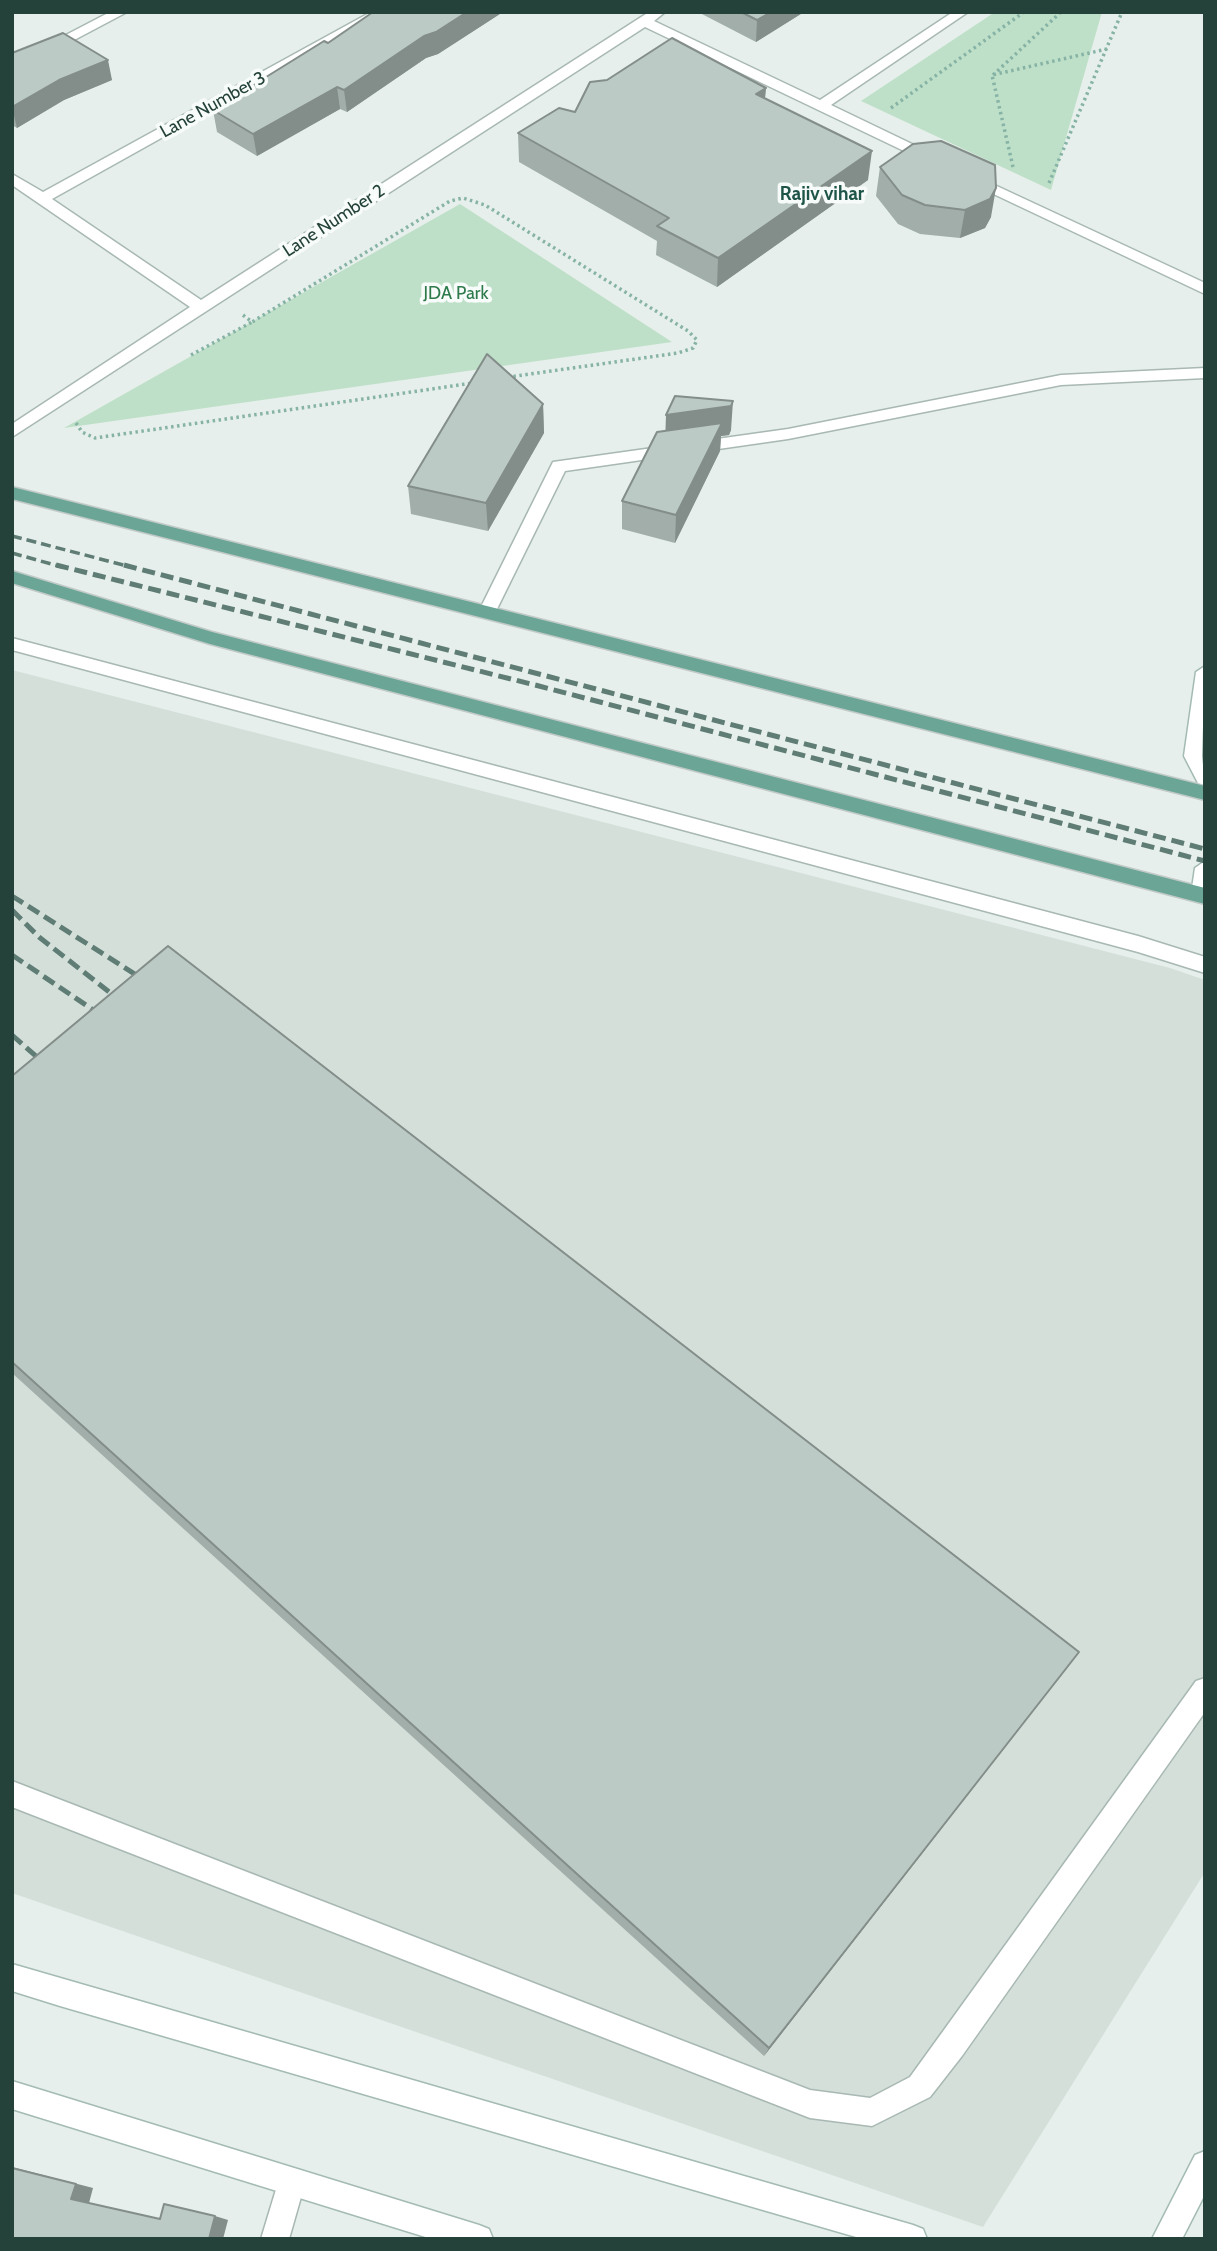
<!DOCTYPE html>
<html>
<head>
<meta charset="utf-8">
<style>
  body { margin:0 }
  #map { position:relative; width:1217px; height:2251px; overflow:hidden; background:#e6efeb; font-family:Cabin,sans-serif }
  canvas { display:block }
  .frame { position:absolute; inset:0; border:14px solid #24423a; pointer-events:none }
</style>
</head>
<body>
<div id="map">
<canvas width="1217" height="2251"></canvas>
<div class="frame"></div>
</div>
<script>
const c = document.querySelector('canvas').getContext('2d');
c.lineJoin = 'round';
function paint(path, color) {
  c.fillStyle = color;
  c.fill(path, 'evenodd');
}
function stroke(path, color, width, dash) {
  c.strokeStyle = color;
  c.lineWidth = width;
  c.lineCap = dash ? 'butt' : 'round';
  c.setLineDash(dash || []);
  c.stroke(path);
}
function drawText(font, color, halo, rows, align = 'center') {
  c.font = font + ' Cabin,sans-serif';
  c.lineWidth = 7;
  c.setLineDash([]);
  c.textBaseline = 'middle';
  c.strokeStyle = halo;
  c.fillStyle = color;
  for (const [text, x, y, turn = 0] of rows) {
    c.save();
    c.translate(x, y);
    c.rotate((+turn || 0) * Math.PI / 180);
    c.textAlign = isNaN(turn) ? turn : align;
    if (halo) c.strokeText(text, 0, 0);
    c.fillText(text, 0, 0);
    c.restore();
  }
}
paint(new Path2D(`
  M12,670L1170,968L1205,980V1872L983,2227L12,1893Z`), '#d4dfda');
paint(new Path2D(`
  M995,12H1102L1051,190L861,101Z
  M460,204L672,342L64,428Z`), '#bfe0c8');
const lane = new Path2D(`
  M12,638L1138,936L1205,957V973L1138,952L12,650Z
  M1205,1678V1712L962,2056L930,2097L872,2126L810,2118L12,1807V1781L810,2090L870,2098L910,2077L1196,1681Z
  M291,2169L301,2173L305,2183L289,2239H261L281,2173Z`);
const street = new Path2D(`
  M110,12H127L12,73V63Z
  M371,12H387L52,199L201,300L649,12H665L654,21L820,100L953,12H968L831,105L937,156V162H927L645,27L12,437V424L190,307L12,185V174L43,192Z
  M971,174L1205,283V294L966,181V175Z
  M1205,368V378L1061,385L788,439L565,471L494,615H482L479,611L553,462L788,429L1061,375Z`);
const secondary = new Path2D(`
  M1205,666L1202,756L1205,785L1198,783L1184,756L1196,672Z
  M1205,861V901L1194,900L1191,895L1195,868Z
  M12,1964L913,2225L923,2229L927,2239H863L60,2006L12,1991Z
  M12,2081L479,2225L489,2229L493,2239H432L12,2109Z
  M1205,2151V2194L1182,2239H1152L1195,2155Z`);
const primary = new Path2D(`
  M12,487L1205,786V800L12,499Z
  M12,571L212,632L1205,888V904L210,644L12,583Z`);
stroke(lane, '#a8b8b2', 3);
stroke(street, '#a8b8b2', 3);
stroke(secondary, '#a4bbb3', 3);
stroke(primary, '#c2cac8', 3);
stroke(new Path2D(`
  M993,75L1061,12
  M891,108L1024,12
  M1013,167L992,75L1107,49
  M1049,183L1122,12
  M243,315L252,322L450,201L463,198L485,205L688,331L697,340L693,348L678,353L509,377
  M191,355L252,322
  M76,423L82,432L95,438L473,383`), '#86b3a5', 3.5, [2.5, 3.5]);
paint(lane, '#fff');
paint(street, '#fff');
paint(secondary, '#fff');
paint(primary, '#6aa596');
stroke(new Path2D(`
  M12,536L131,567
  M12,553L62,567`), '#5f7d75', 3.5, [10, 5]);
stroke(new Path2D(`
  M56,565L539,686L1205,861
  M124,565L1205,849
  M12,896L152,985
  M12,910L39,937L127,1006
  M12,955L108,1020
  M12,1035L47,1066`), '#5f7d75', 5, [13, 6]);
paint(new Path2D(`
  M373,12H503L438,54L426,58L347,112L340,109L257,156L217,132L213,110L328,43Z
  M698,12H804L756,42Z
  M12,53L112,80L64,100L17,128L12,125Z
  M766,88L765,98L868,180L717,287L656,255L657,241L519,162L518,133L575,112Z
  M880,167L991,217L985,228L960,238L920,234L898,224L876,196Z
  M543,404L544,433L488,531L411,514L408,486Z
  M731,430L729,435L721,436L720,451L675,543L622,529V501L657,432Z
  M12,1076L1079,1652L1065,1670L764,2056L12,1373Z`), '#a1aea9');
paint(new Path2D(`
  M467,12H503L438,54L426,58L347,112L344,90L424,36Z
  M771,12H804L756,42L757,20Z
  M108,60L112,80L64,100L17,128L12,107L59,80Z
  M337,87L340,109L257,156L253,134Z
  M766,88L763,116L756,94Z
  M872,151L868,180L717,287L718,258Z
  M996,188L991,217L985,228L960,238L965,210Z
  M733,401L731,430L729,435L721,436L720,451L675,543L676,515L665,444L666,415Z
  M543,404L544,433L488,531L486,503Z
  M1079,1652L1065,1670L764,2056L769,2048Z
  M12,2167L93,2188L89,2203L71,2199Z
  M215,2216L228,2220L223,2239H209Z`), '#838d89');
const building = new Path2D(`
  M373,12H467L436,32L424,36L344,90L337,87L253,134L213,110L324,41L328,43Z
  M741,12H771L757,20Z
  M63,33L108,60L59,80L12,107V53Z
  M672,38L766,88L756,94L872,151L718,258L657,226L669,218L518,133L559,108L575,112L590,82L607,80Z
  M941,141L995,165L996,188L990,199L965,210L925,205L902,195L880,167L913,144Z
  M487,354L543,404L486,503L408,486Z
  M675,396L733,401L731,406L666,415Z
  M722,423L676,515L622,501L657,432Z
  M168,946L1079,1652L769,2048L12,1362V1076Z
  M12,2168L76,2184L71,2199L160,2219L164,2204L215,2216L209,2239H12Z`);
paint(building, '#bbcac4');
stroke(building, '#838d89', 2);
drawText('18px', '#24423a', '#f7fbf9', [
  ["Lane Number 3",213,105,-29],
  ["Lane Number 2",334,221,-33]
]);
drawText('18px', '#2d7a4b', '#f7fbf9', [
  ["JDA Park",456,294]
]);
drawText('bold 19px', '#1f5548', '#f7fbf9', [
  ["Rajiv vihar",822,194]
]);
</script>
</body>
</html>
